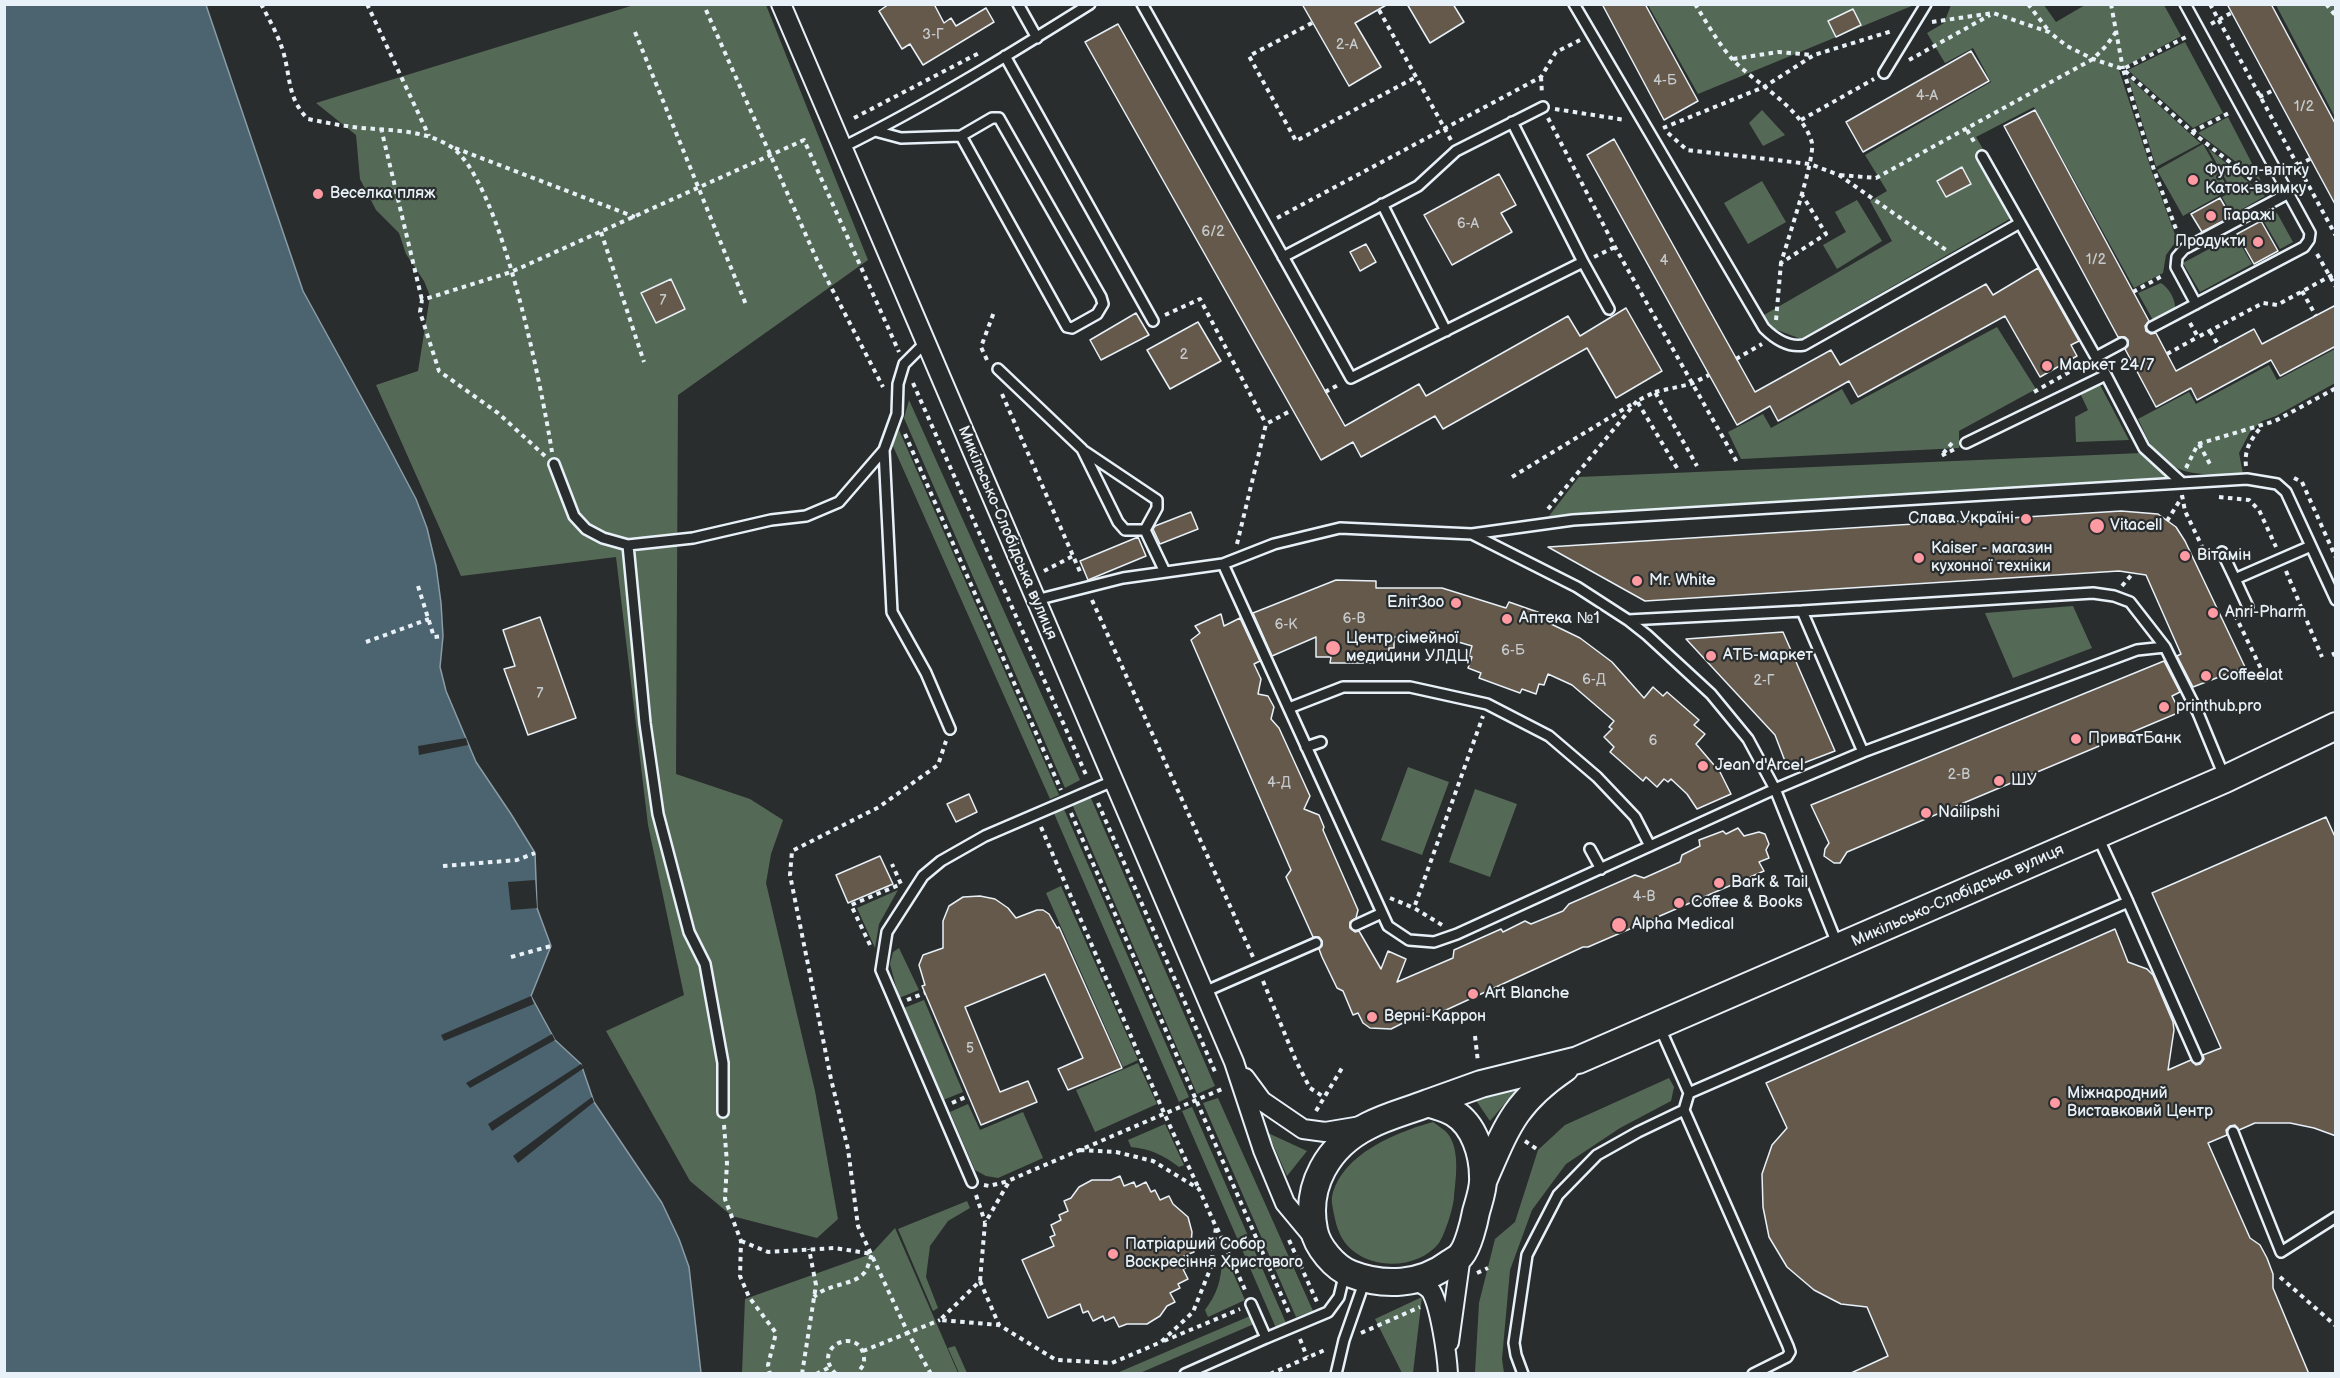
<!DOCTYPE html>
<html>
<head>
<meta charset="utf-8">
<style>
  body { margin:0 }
  #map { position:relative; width:2340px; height:1378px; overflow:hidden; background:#2a2d2e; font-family:"Balsamiq Sans",sans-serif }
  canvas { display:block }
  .frame { position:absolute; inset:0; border:6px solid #e8f1f8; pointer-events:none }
</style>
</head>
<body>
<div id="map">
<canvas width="2340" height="1378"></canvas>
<div class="frame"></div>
</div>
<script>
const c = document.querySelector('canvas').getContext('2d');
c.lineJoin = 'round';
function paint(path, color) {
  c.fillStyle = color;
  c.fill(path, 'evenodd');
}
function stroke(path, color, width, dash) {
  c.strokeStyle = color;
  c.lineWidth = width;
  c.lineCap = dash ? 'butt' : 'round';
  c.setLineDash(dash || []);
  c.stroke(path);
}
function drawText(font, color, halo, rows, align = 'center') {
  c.font = font + ' "Balsamiq Sans",sans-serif';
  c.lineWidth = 4.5;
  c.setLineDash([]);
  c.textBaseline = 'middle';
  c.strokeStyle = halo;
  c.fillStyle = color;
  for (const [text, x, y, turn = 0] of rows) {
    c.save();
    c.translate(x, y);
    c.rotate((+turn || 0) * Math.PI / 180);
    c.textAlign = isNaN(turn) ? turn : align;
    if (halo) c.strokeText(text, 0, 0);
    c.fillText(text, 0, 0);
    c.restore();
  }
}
paint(new Path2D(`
  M634,5H766L868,260L678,395L676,774L750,799L783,820L771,854L766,883L815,1091L838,1219L817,1238L732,1216L690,1181L606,1031L684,995L648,825L616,557L461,576L376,385L418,371L430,296L424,281L406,254L399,233L376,210L360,179L356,135L316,103Z
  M1648,5H1914L1698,94Z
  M1951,5H2044L2056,22L2085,5H2164L2181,36L2119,70L2152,172L2177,240L2166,255L2163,273L2134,288L2034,107L1976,137L2020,213L1801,339L1772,328L1764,315L1892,241L1870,201L1887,191L1865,155L1991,82L1973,48L1945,63L1927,33L1944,23Z
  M2276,5H2335V117Z
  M2185,42L2223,113L2193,128L2128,70Z
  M2128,77L2200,143H2201L2156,167Z
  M1762,110L1785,135L1763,146L1749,123Z
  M2228,117L2261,181L2198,133Z
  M2203,144L2229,190L2183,216L2157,170Z
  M2208,148L2265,196L2232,215L2222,197L2232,191Z
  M1762,181L1786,222L1748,244L1724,203Z
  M1857,200L1882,241L1837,269L1823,245L1846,232L1835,212Z
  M2277,213L2293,242L2280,249L2263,220Z
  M2235,235L2252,264L2200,292L2183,263Z
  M2161,283C2169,288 2176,300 2175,309L2154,322L2138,293Z
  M1997,327L2036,389L1959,431V448L1741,459L1728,432L1763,414L1771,428L1842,389L1851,405Z
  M2335,349V383L2276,416L2262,421L2250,432L2239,453L2243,474C2208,474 2177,480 2153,448C2147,440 2143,428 2138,419L2189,392L2196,404L2269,365L2277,380Z
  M2099,383L2129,440L2076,442L2075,417L2088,410L2080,393Z
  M909,400L1080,780L1065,788L904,418Z
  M899,430L1059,795L1050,799L892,444Z
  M2142,453L2169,478L1549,516L1579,477Z
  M2073,606L2092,648L2013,678L1985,613Z
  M1408,767L1449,782L1422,855L1381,840Z
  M1475,789L1517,804L1490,877L1449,862Z
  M1090,796L1215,1086L1197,1094L1072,804Z
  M1063,807L1189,1097L1179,1102L1053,811Z
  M1061,886L1138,1060L1123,1067L1046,893Z
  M898,890L879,924L875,948L857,908Z
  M899,948L919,990L899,998L890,964L893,952Z
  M924,1000L963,1092L943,1100L904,1008Z
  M1138,1063L1157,1104L1095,1132L1076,1090Z
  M1528,1076L1490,1121L1475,1099Z
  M1669,1078L1674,1087L1671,1101L1620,1128L1566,1164L1532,1210L1510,1270L1502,1359L1504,1373H1475L1479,1303L1495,1239L1515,1222L1538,1150L1565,1125Z
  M1218,1098L1313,1311L1296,1317L1203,1103Z
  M968,1104L980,1130L1023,1112L1043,1158L998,1178L986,1176L975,1170L950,1112Z
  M1192,1107L1286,1323L1276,1328L1182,1111Z
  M1433,1122C1438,1126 1444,1129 1448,1134C1460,1150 1456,1177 1454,1196C1454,1206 1445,1234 1439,1243C1420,1267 1380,1270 1356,1253C1344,1245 1338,1233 1335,1219C1334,1213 1331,1203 1332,1197C1341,1154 1397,1132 1433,1122Z
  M1165,1124L1184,1165L1179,1167C1163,1155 1151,1149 1131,1147L1128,1140Z
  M1268,1133L1307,1151L1287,1176Z
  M967,1201L970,1208L948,1221L930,1246L926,1277L938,1308L933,1311L898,1229Z
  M895,1228L958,1373H742L745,1299L871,1254Z
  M1227,1259L1245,1300L1208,1317L1205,1310C1217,1294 1221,1281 1222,1261Z
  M1422,1297L1413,1373H1402L1375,1319Z
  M1250,1316L1254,1324L1140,1373H1117Z
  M955,1346L967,1373H959L948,1348Z`), '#556a56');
const water = new Path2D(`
  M5,5H206L303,291L387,444L416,499L427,528L436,566L441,603L443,636L440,667L446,691L476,762L511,814L535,853L537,908L551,946L531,996L555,1040L581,1064L594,1102L662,1203L679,1239L689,1267L701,1373L5,1374Z`);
paint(water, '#4c6470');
stroke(water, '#8a9ca6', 1.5);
paint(new Path2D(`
  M466,738L468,745L419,755L418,746Z
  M535,880L537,908L511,910L508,882Z
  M531,996L534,1004L444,1041L441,1035Z
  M552,1034L555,1040L470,1088L466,1083Z
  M581,1064L584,1068L492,1131L488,1124Z
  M592,1097L594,1102L518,1163L513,1156Z`), '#2a2d2e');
const building = new Path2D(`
  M889,4H934L944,23L951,18L956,26L986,8L994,22L923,65L910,44L902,49L879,11Z
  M1302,4H1388L1355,23L1381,67L1349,86Z
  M1407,4H1453L1464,22L1430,43Z
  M1602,4H1645L1698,101L1664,120Z
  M2227,4H2271L2336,125V206Z
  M1853,9L1861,25L1836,37L1828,21Z
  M1118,24L1345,426L1419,384L1426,396L1568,316L1580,336L1626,308L1662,371L1616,398L1587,348L1443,429L1435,416L1361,457L1353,442L1321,460L1085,42Z
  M1971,51L1989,81L1863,152L1846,122Z
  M2035,110L2149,321L2145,326L2146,331L2151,334L2156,333L2176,371L2254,329L2262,344L2336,305V346L2280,376L2271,360L2197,400L2191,388L2156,407L2125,349L2128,346V340L2125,337H2118L2004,126Z
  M1614,139L1755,392L1831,350L1840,365L1986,284L1993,295L2038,268L2079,341L2071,345L2077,356L2040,377L2005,316L1858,397L1849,381L1778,421L1770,406L1737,425L1587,155Z
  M1962,167L1971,184L1946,197L1937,181Z
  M1499,174L1516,205L1501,213L1512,232L1452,265L1424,215Z
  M2220,198L2231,217L2202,232L2191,214Z
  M2261,221L2278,251L2254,264L2237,234Z
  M1366,244L1376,262L1360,271L1350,252Z
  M671,279L685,309L656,323L641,293Z
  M1136,313L1149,335L1101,360L1090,340Z
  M1198,322L1221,361L1170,389L1147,350Z
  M2121,511L2158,514L2176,527L2185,541L2245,667L2193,687L2177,656L2181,654L2146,575L2119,571L1645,601L1548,547Z
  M1191,512L1198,529L1160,544L1153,529L1155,526Z
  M1138,537L1146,556L1088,580L1080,561Z
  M1336,580L1376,581V588H1442L1506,608L1509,602L1549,616L1547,622L1580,638L1612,662L1644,698L1653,687L1663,696L1667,692L1699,720L1694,725L1705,734L1696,744L1720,772L1731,794L1697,809L1687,794L1671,779L1668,782L1664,779L1657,787L1646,777L1643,781L1610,752L1614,747L1604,737L1612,729L1609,727L1614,721L1572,685L1548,674L1544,685L1539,684L1536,694L1522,689L1520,693L1479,678L1481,673L1468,668L1472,657L1469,656L1472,646L1448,639L1394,637V648H1389V659H1374V663H1330L1331,657H1316V637L1272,656L1253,613Z
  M1221,614L1224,626L1240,618L1260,661L1254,664L1261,679L1258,694L1268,696L1274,707L1271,719L1279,728L1310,796L1304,809L1319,815L1324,827L1323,830L1358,910L1356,918L1350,922V928L1355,932L1359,931L1381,969L1388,951L1406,959L1397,982L1453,958L1454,950L1501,929L1503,932L1525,921L1531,924L1563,911L1569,904L1635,875L1644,878L1680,862L1682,855L1700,846L1699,840L1723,831L1726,834L1738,828L1744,836L1759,832L1765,834L1769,844L1766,850L1769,858L1759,862L1764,871L1588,947H1583L1420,1022L1413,1018L1391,1029L1370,1028L1363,1023L1358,1013L1353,1015L1343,991L1337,988L1322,957L1319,949L1322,946V941L1319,937H1313L1286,877L1291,870L1191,640L1200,633L1195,626Z
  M540,617L576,718L528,735L504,669L515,666L503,630Z
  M1783,632L1835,751L1788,769L1775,735L1686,639Z
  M2164,661L2180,692L2172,696L2180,712L1847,852L1840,863H1834L1824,856L1825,849L1829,843L1811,805Z
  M969,794L977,812L956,822L947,804Z
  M2326,817L2336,839V1136L2314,1128L2290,1123H2255L2239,1130L2235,1125L2230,1126L2226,1130L2227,1135L2208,1143L2250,1238L2260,1245L2267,1258L2273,1274V1288L2309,1374H1849L1888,1356L1867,1307L1841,1304L1814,1290L1787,1267L1769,1237L1763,1207L1762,1174L1772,1145L1787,1128L1766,1083L2115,929L2128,962L2147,969L2153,975L2173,1022L2174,1030L2168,1070L2191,1060L2196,1065L2200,1064L2204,1059L2203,1055L2221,1048L2152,893Z
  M880,856L893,884L848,903L836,875Z
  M980,896L995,899L1008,908L1016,918L1037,910H1043L1049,914L1057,928L1059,927L1122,1068L1068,1090L1058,1069L1083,1058L1045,974L965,1007L1000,1092L1028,1081L1037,1102L981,1125L922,986L925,985L919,965L923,955L943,948V921L949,906L963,897Z
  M1120,1176L1124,1186L1134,1182L1136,1187L1146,1182L1151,1192L1155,1190L1160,1200L1169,1196L1173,1204L1188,1217L1192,1232L1191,1244L1194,1252L1184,1256L1189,1267L1183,1269L1188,1279L1178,1284L1180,1288L1170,1293L1175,1302L1167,1306L1160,1316L1147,1324H1127L1119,1327L1114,1317L1105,1321L1103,1316L1093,1321L1088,1311L1083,1313L1080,1304L1048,1318L1022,1260L1054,1246L1050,1237L1055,1235L1051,1225L1061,1220L1059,1215L1068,1211L1064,1201L1071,1198L1079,1187L1092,1180H1111Z`);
paint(building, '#65594c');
stroke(building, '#e8f1f8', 1.5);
const lane = new Path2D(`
  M1018,4L1037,38
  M1142,4L1351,378L1583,262L1609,309
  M1574,4L1764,328C1775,339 1788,348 1804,345L2020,223L2106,375L2144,448L2180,481
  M1005,56L1153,321
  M1884,73L1926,4
  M1512,122L1583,262
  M875,131L901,138L961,136L992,118H999L1101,297L1103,304L1097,314L1072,328L1067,327L961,136
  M843,147C928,105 1010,54 1090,4
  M1982,156L2020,223
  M1382,204L1446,331
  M1283,257L1418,186L1456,151L1543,107
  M2196,304L2176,267L2177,257L2184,249L2289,193
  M2152,327L2304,247L2309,240L2310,233L2185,4
  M2096,357L2122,343
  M998,369L1082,449L1118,522L1125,530H1145L1165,572
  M1966,443L2106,375
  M884,450L892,612L926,673L950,729
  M1084,451L1157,500V508L1145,530
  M554,464L574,516L586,529L603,538L628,545L693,538L771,520L806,516L839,502L884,450L897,414L898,384L904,364L926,342
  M1472,534L1577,587L1628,620L1647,635L1711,694L1748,739L1775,789L1838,946
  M628,545L645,723L658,814L689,932L705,964L723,1063V1112
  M2222,552L2235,579L2311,546
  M1223,564L1388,926L1409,940L1434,942L1457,934L1775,789L1863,752L2137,650L2165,647
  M2235,579L2248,607
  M1036,600L1123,578L1223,564L1274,544L1340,528L1472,534L1573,520L2247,479L2277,484L2286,492L2336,600
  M1802,611L2093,593L2114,596L2130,602L2165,647L2198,713L2224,776
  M1628,620L1802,611L1863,752
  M1289,708L1343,687H1410L1487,704L1549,736L1597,777L1635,817L1650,846
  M1306,747L1321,742
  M1590,849L1601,869
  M2128,902L2197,1058
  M1356,925L1382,913
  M1204,992L1316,943
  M1660,1028L1689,1093L1684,1110L1788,1346L1790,1352L1787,1357L1753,1374
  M1689,1093L2128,902L2098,837
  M2233,1132L2281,1252L2336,1217
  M972,1182L881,970L887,932L923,876L941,861L985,836L1113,781
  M1266,1338L1328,1312L1339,1297L1345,1272
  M1185,1374L1266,1338L1251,1304
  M1336,1374L1344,1340L1365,1280
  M1523,1374L1516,1355L1514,1343L1527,1255L1558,1195L1597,1155L1638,1132L1684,1110`);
const street = new Path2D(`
  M781,4L1234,1062L1263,1150L1285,1203L1315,1239
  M1245,1078L1262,1101L1303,1129L1325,1132L1361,1126
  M1415,1280C1420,1283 1427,1286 1431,1291C1440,1306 1447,1354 1448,1374
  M1449,1342L1461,1255`);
const secondary = new Path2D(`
  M1428,1103L1481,1084L1578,1060L2225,779L2336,726
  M1428,1103C1436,1106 1446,1108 1454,1113C1474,1125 1483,1154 1483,1177C1484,1188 1479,1201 1476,1212C1474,1223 1468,1247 1461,1255C1459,1258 1453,1261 1450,1263C1421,1285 1384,1287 1351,1274C1335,1268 1317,1247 1314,1230C1305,1186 1328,1146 1368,1126C1387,1116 1408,1111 1428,1103Z
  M1484,1179C1507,1126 1515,1102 1565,1068`);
stroke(lane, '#e8f1f8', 14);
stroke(street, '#e8f1f8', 22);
stroke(secondary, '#e8f1f8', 30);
stroke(new Path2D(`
  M261,4C269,19 278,35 283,51C291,78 287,98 308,119C323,122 338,125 353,127C386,131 420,128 450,146C501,178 542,390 552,452
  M367,4L429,136
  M1695,4C1707,23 1719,45 1734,61C1758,85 1803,109 1812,143C1815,159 1787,242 1781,263L1826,234L1801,193
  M2028,4L2048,30
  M2111,4L2123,69
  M2210,4L2336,236
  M2326,4L2336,16
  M706,10L817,260L883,387
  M1379,10L1451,140
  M1932,22L1993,13L2049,32L2067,46L2093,59L2123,69L2188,36
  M1312,23L1249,56L1296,141L1416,77
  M2211,24L2231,13
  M635,32L747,307
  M1733,59L1778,52L1813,55
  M1909,60L1990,15
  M1541,77L1542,94
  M2259,97L2274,90
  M1555,109L1625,120
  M854,118L981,52
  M1548,118L1615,247L1738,464
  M1801,120L1874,79
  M381,128L422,300
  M1663,128L1764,87L1814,55L1892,31
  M1967,130L1976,145
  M2192,132L2229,113
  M1668,133L1687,150L1810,164L1839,175L1946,250
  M455,148L635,217
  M2290,169L2310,159
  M1840,175L1876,178L2093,59L2106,46L2116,32
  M1277,218L1541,77L1556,52L1580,40
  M601,232L644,362
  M2179,237L2154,170L2123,69L2192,132L2266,191
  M2317,254L2336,287
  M1594,257L1615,247
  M2302,291L2316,316
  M2133,292L2164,275
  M1165,315L1200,299L1266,424
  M1776,320L1781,263
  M2190,323L2198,337L2263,303L2277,305L2336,273
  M2210,331L2220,348
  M2167,354L2198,337
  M1736,359L1762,344
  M987,360L981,347L994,312
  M913,383L1087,777
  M1325,392L1340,384
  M1655,392L1691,384L1709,375
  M2034,392L2085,363
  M1002,394L1081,574
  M905,434L1061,790
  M1952,443L1941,456L1955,449
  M2199,444L2211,466
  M545,456L498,413L439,371L420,312L422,300L511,272L804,140L899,352
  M2246,466C2244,449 2251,439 2262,426
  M1677,468L1637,401L1655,392L1697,466
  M2186,468L2198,444L2275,421L2336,388
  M1512,477L1632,404
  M2294,478L2302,482L2336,558
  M2182,495L2185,511L2207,557
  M2219,497L2249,500L2259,510L2276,547
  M1548,509L1637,401
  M2167,521L2182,497
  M1237,544L1266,424L1292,410
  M1044,571L1073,556
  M2286,571L2322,657
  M418,586L434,637L443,636
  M2122,586L2133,573
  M1092,600L1253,957
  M2235,615L2267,681
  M366,642L429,619
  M2333,652L2336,659
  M1098,803L1216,1074
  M1071,813L1289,1313
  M1041,827L1164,1113L1199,1189
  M443,866L517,860L535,853
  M1390,898L1414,908
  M1442,925L1414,908L1483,716
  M870,945L851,905L901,884L892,864
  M511,957L551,946
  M1263,981L1296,1061L1310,1088L1324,1097
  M907,1000L925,993
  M1475,1036L1478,1062
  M952,1103L968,1096
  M1316,1111L1342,1068
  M724,1125L727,1163L725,1199L741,1241L740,1276L749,1297L776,1333L768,1365L770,1374
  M1525,1141L1538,1150
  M1080,1150L1116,1152L1153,1161L1199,1189L1216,1227L1211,1267L1193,1312L1161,1342L1112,1363L1056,1360L999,1325L940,1320L980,1281L985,1223L1010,1180L1222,1089
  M984,1185L989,1186L1009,1181
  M976,1195L985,1222
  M1217,1228L1246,1292
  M1289,1240L1317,1302
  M741,1241L768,1252L835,1248L872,1254C870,1259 868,1268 865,1272C854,1286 828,1283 814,1297
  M1477,1273L1488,1268
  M2280,1277L2336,1326
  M980,1281L999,1325
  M1361,1333L1420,1307
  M1300,1339L1307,1357
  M1164,1341L1240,1309
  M863,1351L940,1320
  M802,1374L816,1285L809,1249
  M816,1374L830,1367
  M836,1374C807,1345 867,1322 864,1364L857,1374
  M931,1374L908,1333L858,1226L848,1149L831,1079L790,875L792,851L879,807L938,765L946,741
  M1270,1374L1327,1349`), '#e8f1f8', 4, [4.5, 4.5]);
stroke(lane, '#2a2d2e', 9);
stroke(street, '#2a2d2e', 18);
stroke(secondary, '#2a2d2e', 26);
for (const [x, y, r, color] of [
  [2193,180,6,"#ff9aa2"],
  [318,194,6,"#ff9aa2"],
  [2211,216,6,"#ff9aa2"],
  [2258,242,6,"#ff9aa2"],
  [2047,366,6,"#ff9aa2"],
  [2026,519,6,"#ff9aa2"],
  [2097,526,8,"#ff9aa2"],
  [2185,556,6,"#ff9aa2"],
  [1919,558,6,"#ff9aa2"],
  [1637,581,6,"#ff9aa2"],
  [1456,603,6,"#ff9aa2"],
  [2213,613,6,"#ff9aa2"],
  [1507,619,6,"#ff9aa2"],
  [1333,648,8,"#ff9aa2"],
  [1711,656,6,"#ff9aa2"],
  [2206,676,6,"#ff9aa2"],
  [2164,707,6,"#ff9aa2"],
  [2076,739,6,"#ff9aa2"],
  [1703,766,6,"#ff9aa2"],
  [1999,781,6,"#ff9aa2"],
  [1926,813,6,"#ff9aa2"],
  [1719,883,6,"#ff9aa2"],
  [1679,903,6,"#ff9aa2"],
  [1619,925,8,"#ff9aa2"],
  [1473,994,6,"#ff9aa2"],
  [1372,1017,6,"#ff9aa2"],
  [2055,1103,6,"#ff9aa2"],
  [1113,1254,6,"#ff9aa2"]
]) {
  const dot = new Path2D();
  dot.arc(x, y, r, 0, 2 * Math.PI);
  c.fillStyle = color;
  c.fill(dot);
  stroke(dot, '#2a2d2e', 2);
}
drawText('14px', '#c7cbcd', null, [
  ["3-Г",933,35],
  ["2-А",1347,45],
  ["4-Б",1665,81],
  ["4-А",1927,96],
  ["1/2",2304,107],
  ["6-А",1468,224],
  ["6/2",1213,232],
  ["1/2",2096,260],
  ["4",1664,261],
  ["7",663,301],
  ["2",1184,355],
  ["6-В",1354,619],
  ["6-К",1286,625],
  ["6-Б",1513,651],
  ["6-Д",1594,680],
  ["2-Г",1764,681],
  ["7",540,694],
  ["6",1653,741],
  ["2-В",1959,775],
  ["4-Д",1279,783],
  ["4-В",1644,897],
  ["5",970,1049]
]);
drawText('16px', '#e8f1f8', '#2a2d2e', [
  ["Футбол-влітку",2205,171],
  ["Каток-взимку",2205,189],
  ["Веселка пляж",330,194],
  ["Гаражі",2223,216],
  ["Продукти",2246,242,"right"],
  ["Маркет 24/7",2059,366],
  ["Слава Україні",2014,519,"right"],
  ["Vitacell",2110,526],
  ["Kaiser - магазин",1931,549],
  ["кухонної техніки",1931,567],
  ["Вітамін",2197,556],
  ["Mr. White",1649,581],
  ["ЕлітЗоо",1444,603,"right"],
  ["Anri-Pharm",2225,613],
  ["Аптека №1",1519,619],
  ["Центр сімейної",1346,639],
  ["медицини УЛДЦ",1346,657],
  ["АТБ-маркет",1723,656],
  ["Coffeelat",2218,676],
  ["printhub.pro",2176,707],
  ["ПриватБанк",2088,739],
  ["Jean d'Arcel",1715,766],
  ["ШУ",2011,781],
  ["Nailipshi",1938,813],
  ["Bark & Tail",1731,883],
  ["Coffee & Books",1691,903],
  ["Alpha Medical",1632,925],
  ["Art Blanche",1485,994],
  ["Верні-Каррон",1384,1017],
  ["Міжнародний",2067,1094],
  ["Виставковий Центр",2067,1112],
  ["Патріарший Собор",1125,1245],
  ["Воскресіння Христового",1125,1263]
], 'left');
drawText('16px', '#e8f1f8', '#2a2d2e', [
  ["Микільсько-Слобідська вулиця",1007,533,67],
  ["Микільсько-Слобідська вулиця",1958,896,-24]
]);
</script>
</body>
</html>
